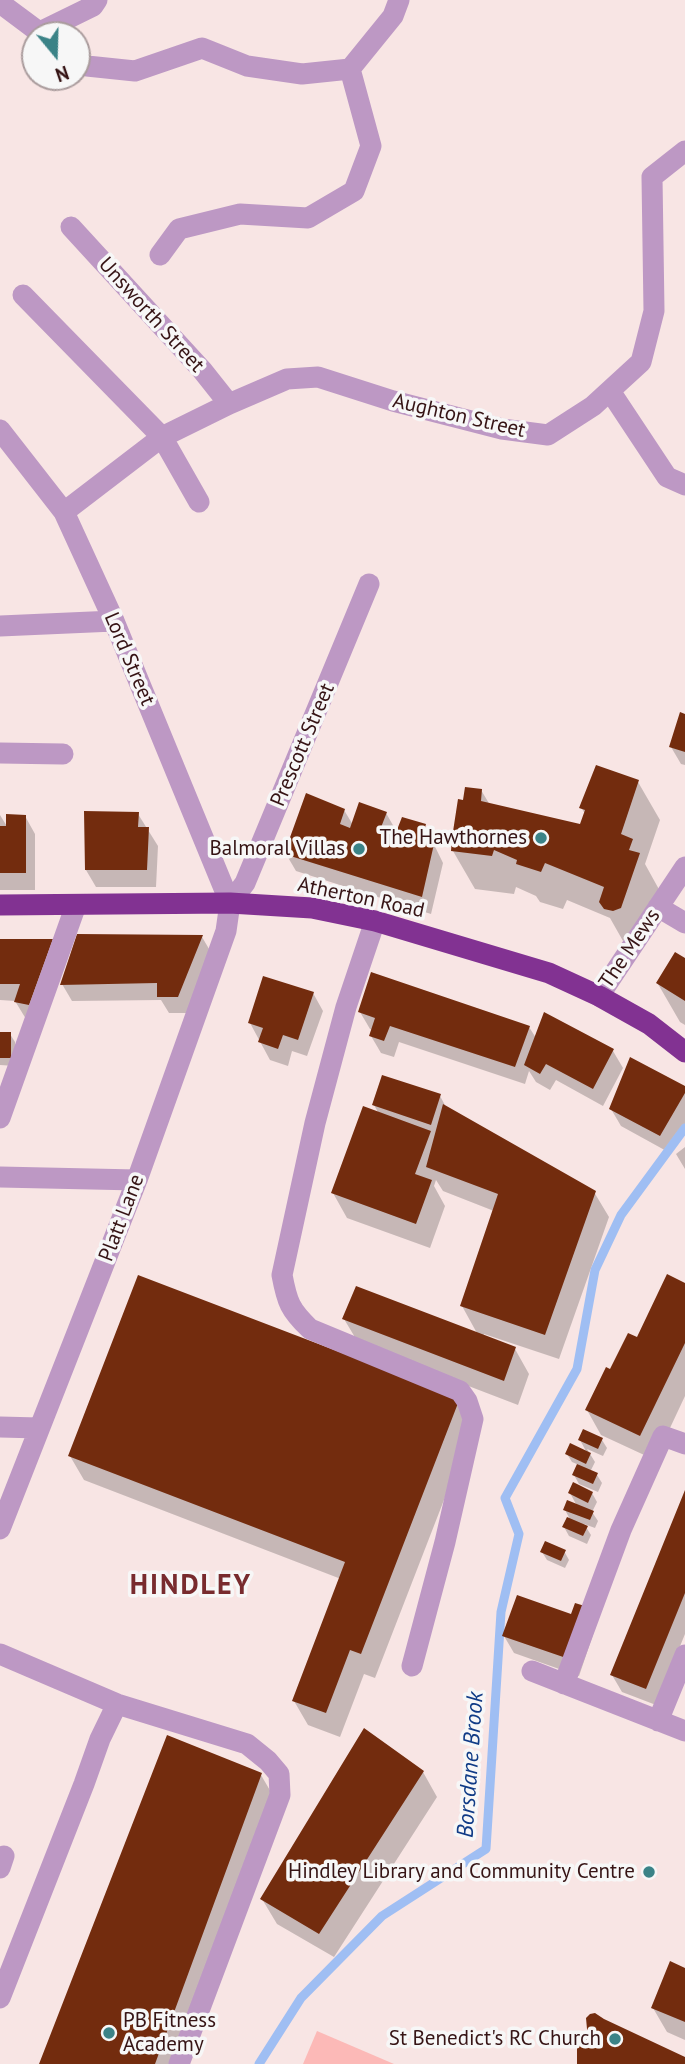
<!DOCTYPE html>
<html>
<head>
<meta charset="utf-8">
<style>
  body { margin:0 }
  #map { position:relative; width:685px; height:2064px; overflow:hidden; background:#f8e5e4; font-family:"PT Sans",sans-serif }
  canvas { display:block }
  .north { position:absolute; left:21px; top:21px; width:70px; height:70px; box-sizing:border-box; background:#f7f7f7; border:2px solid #aa9c9d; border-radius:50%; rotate:161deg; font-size:19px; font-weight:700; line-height:28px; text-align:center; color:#361415 }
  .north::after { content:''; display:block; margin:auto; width:24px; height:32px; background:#3b8387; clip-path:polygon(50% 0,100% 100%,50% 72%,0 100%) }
</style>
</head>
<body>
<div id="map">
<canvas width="685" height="2064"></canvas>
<div class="north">N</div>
</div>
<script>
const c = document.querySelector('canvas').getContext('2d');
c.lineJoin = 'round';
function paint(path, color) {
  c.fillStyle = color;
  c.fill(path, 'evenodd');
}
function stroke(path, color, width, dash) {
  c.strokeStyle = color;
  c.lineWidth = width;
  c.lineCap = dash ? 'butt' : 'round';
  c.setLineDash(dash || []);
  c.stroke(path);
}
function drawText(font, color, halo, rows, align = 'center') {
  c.font = font + ' "PT Sans",sans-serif';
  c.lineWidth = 7;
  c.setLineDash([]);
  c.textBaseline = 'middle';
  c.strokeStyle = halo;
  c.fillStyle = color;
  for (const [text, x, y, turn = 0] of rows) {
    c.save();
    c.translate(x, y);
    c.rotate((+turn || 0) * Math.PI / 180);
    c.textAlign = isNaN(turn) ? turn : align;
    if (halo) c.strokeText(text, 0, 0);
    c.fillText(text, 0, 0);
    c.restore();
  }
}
paint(new Path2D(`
  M317,2031L394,2064H303Z`), '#fcb9b7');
paint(new Path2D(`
  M685,716V765L681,764L671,747Z
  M638,782L660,820L645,864L661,893L623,941L610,918L567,900L563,909L540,902L536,896L516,887L514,894L475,889L453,851L465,801L481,790L490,805L581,826L585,814L581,807Z
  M344,810L353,825L386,813L398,834L425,826L443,863L431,914L296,871L286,854Z
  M138,814L158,846L156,887H96L86,870Z
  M0,815L8,828L25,816L35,834V890H0Z
  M78,936L202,937L212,954L187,1013H169L161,1000L72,1001L62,984Z
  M0,940L52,941L26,1019L15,1001L0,1000Z
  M685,960V1025L680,1022L658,984Z
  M313,993L323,1011L307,1056L292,1051L288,1066L270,1060L250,1023Z
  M360,1012L529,1027L536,1038L613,1051L623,1068L603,1106L556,1080L550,1090L536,1082L529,1071L525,1084L399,1042L394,1057L381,1053L371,1036L373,1030L370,1029Z
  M0,1034H10L15,1042V1066L0,1065Z
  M685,1088V1126L670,1153L621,1126L611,1109Z
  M440,1096L446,1107L594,1192L609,1217L559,1359L484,1334L483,1337L515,1349L529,1374L518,1405L359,1344L344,1319L478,1335L462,1306L494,1211L443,1191L436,1180L434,1186L445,1206L430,1248L347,1218L333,1193L379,1114L374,1105Z
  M685,1147V1169L676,1154Z
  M685,1285V1396L655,1460L601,1435L587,1410L611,1371Z
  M459,1400L473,1425L375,1678L364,1674L340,1737L308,1725L294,1701L341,1579L84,1480L70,1456Z
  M580,1440H602L607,1448L603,1456L587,1449L595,1462L590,1472L597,1475L602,1483L598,1492L579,1484L574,1475L579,1465L572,1462L567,1454L587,1453Z
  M570,1493H592L597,1502L592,1512L598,1521L595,1528L584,1524L591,1535L587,1544L569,1536L564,1527L571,1521L565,1510L577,1506Z
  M685,1494V1634L656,1705L622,1692L612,1675Z
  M564,1551L569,1560L565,1568L547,1560L542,1552Z
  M596,1626L579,1676L514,1653L504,1636Z
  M423,1772L437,1797L334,1957L277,1924L262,1899Z
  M261,1775L275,1799L177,2064H41Z
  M685,1970V2040L667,2032L653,2008Z`), '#0003');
stroke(new Path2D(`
  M259,2064L301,1998L382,1916L486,1849L501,1612L519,1534L505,1498L577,1369L595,1270L621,1215L685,1128`), '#9fbef3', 9);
paint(new Path2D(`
  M680,712L685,714V752L669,747Z
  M596,765L639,780L621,834L633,839L629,850L640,853L621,908L613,911L604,909L599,902L604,887L545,863L541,872L516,864L517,860L494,850L492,856L451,851L452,838L458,799L463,800L465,787L482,789L481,801L580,824L585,810L579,808Z
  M306,793L345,809L340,824L350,828L359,802L387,812L380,830L395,835L402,817L426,824L421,842L434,844L422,897L284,854Z
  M84,811L139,812L138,827H149L147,870H85Z
  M6,814L26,815V873H0V826H6Z
  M77,934L203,935L178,997H157V983L60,985Z
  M0,939H53L29,1005L14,1002L20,984H0Z
  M675,952L685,958V1001L656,983Z
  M371,972L530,1026L515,1067L390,1026L384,1041L369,1036L375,1018L358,1012Z
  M263,976L314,992L298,1040L283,1035L278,1049L258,1042L263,1028L248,1023Z
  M544,1012L614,1049L593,1089L546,1064L540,1074L524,1065Z
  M0,1032H11V1058H0Z
  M630,1057L685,1086V1093L660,1136L609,1109Z
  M382,1075L441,1094L431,1125L372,1105Z
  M443,1104L596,1191L545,1335L460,1306L498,1194L426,1167Z
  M363,1106L431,1131L415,1174L432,1180L416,1224L331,1193Z
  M667,1274L685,1283V1343L640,1436L585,1410L606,1367L610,1369L628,1333L637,1337Z
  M138,1275L460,1398L361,1654L350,1650L326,1713L292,1701L345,1562L68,1456Z
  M356,1286L516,1347L504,1381L342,1319Z
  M583,1429L603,1438L598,1449L578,1440Z
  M570,1443L591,1453L586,1464L565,1454Z
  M577,1464L598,1473L593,1484L572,1475Z
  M573,1482L593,1492L588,1503L568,1493Z
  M685,1490V1593L646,1689L610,1675Z
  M567,1500L594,1511L590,1520L563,1510Z
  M567,1517L588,1526L583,1536L562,1527Z
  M545,1541L566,1550L561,1561L540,1552Z
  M517,1595L571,1614L575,1603L588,1607L569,1659L502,1636Z
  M364,1728L424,1771L319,1934L260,1899Z
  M167,1735L262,1773L155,2064H39Z
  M670,1961L685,1968V2022L651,2008Z
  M595,2013L604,2019L685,2057V2064H577V2047L590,2033L587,2029L586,2018L590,2014Z`), '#732c0e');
stroke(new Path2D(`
  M0,3L43,35
  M40,32L93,6L97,0
  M77,59L87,66L135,71L202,48L247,66L302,74L350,69
  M350,69L393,16L399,0
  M71,227L202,370L229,404
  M160,255L179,229L240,214L308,218L354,191L371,146L350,69
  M23,295L162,437L199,502
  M610,391L667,477L685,485
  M0,430L64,512L114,621L230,903
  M64,512L162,437L229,404L287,379L318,377L393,401L502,429L548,435L593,406L641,362L654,311L652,177L685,151
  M0,626L114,621
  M0,753L63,754
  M658,907L685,923
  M375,921L346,1007L315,1123L282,1275C287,1302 290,1310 310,1329L460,1391L467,1401L473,1419L445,1542L412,1666
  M599,996L685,867
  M0,1118L76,905
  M0,1177L137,1180
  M0,1427L39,1428
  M0,1529L137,1180L226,931L230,903L245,883L369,584
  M0,1654L117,1704L247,1744L268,1761L279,1774L280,1795L179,2064
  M532,1671L685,1731
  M564,1684L621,1530L663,1436L685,1444
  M658,1721L685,1655
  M0,1868L4,1856
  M0,1998L84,1784L100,1739L117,1704`), '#bd98c4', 21);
stroke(new Path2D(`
  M0,905L230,903L312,908L375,921L549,973L599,996L649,1024L685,1052`), '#823292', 21);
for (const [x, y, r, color] of [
  [541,838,7,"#3b8387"],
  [359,849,7,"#3b8387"],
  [649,1872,7,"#3b8387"],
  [109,2033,7,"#3b8387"],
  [615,2039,7,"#3b8387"]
]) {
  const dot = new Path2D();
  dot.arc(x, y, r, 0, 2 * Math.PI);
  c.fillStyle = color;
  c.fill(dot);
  stroke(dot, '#f7f7f7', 2.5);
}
drawText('21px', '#361415', '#f7f7f7', [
  ["Unsworth Street",151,315,48],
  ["Aughton Street",459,416,13],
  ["Lord Street",129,659,67],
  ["Prescott Street",303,745,-67],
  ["Atherton Road",361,898,12],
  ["The Mews",630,949,-56],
  ["Platt Lane",122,1218,-69]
]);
drawText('21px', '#361415', '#f7f7f7', [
  ["The Hawthornes",527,838],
  ["Balmoral Villas",345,849],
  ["Hindley Library and Community Centre",635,1872],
  ["PB Fitness",123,2021,"left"],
  ["Academy",123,2045,"left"],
  ["St Benedict's RC Church",601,2039]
], 'right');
drawText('italic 23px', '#103b86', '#f7f7f7', [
  ["Borsdane Brook",471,1765,-86]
]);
c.letterSpacing = '2px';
drawText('bold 28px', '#782b2e', '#f7f7f7', [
  ["HINDLEY",191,1586]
]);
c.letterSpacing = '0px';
</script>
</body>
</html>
